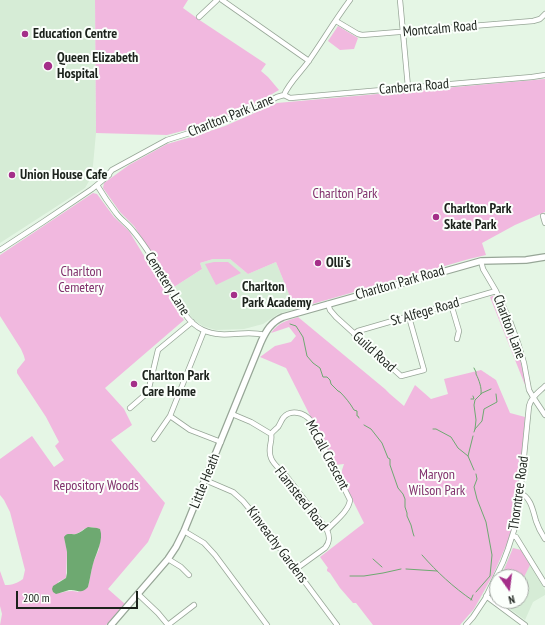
<!DOCTYPE html>
<html>
<head>
<meta charset="utf-8">
<style>
  body { margin:0 }
  #map { position:relative; width:545px; height:625px; overflow:hidden; background:#e5f6e5; font-family:"PT Sans Narrow",sans-serif }
  canvas { display:block }
  .north { position:absolute; left:489px; top:569px; width:40px; height:40px; box-sizing:border-box; background:#fbfffb; border:1px solid #a2a7a2; border-radius:50%; rotate:166deg; font-size:11px; font-weight:700; line-height:16px; text-align:center; color:#1c221c }
  .north::after { content:''; display:block; margin:auto; width:14px; height:18px; background:#a42f89; clip-path:polygon(50% 0,100% 100%,50% 72%,0 100%) }
  .scale { position:absolute; left:16px; top:591px; width:122px; height:18px; box-sizing:border-box; border:2px solid #1c221c; border-top:0; padding-left:5px; font-size:12px; line-height:14px; white-space:nowrap; color:#1c221c; -webkit-text-stroke:3px #fbfffb; paint-order:stroke }
</style>
</head>
<body>
<div id="map">
<canvas width="545" height="625"></canvas>
<div class="north">N</div>
<div class="scale">200 m</div>
</div>
<script>
const c = document.querySelector('canvas').getContext('2d');
c.lineJoin = 'round';
function paint(path, color) {
  c.fillStyle = color;
  c.fill(path, 'evenodd');
}
function stroke(path, color, width, dash) {
  c.strokeStyle = color;
  c.lineWidth = width;
  c.lineCap = dash ? 'butt' : 'round';
  c.setLineDash(dash || []);
  c.stroke(path);
}
function drawText(font, color, halo, rows, align = 'center') {
  c.font = font + ' "PT Sans Narrow",sans-serif';
  c.lineWidth = 4;
  c.setLineDash([]);
  c.textBaseline = 'middle';
  c.strokeStyle = halo;
  c.fillStyle = color;
  for (const [text, x, y, turn = 0] of rows) {
    c.save();
    c.translate(x, y);
    c.rotate((+turn || 0) * Math.PI / 180);
    c.textAlign = isNaN(turn) ? turn : align;
    if (halo) c.strokeText(text, 0, 0);
    c.fillText(text, 0, 0);
    c.restore();
  }
}
paint(new Path2D(`
  M0,0H95L96,133L92,176L85,188L0,243Z
  M213,259H230L248,274L276,262L295,309L278,314L263,324L244,329L216,330L209,328L203,326L194,320L189,314L174,287L202,269L200,263Z
  M513,548L521,550L545,590V595L533,602L525,620L499,601H521V577H500Z`), '#d6ecd6');
paint(new Path2D(`
  M95,0H188L183,8L201,21L266,64L261,71L268,77L279,90L253,105L224,117L198,127L167,135L96,133Z
  M338,26L358,38L354,49L340,50L328,41Z
  M545,79V212L515,225L482,243L486,255L469,259L295,309L276,262L248,274L230,259H213L200,263L202,269L174,287L134,226L120,212L103,188L104,183L129,165L167,144L195,136L225,126L277,103Z
  M93,193L97,194L114,217L129,231L155,274L157,275L184,320L105,388L124,409L132,425L111,440L165,503L148,542L108,589L125,604L106,625H0L2,614L0,606V571L5,585C13,585 17,583 23,579L25,570L10,512L4,500L0,495V459L32,436L54,467L64,460L55,446L59,442L46,417L17,373V370L25,360L24,356L21,349L0,316V255ZM91,527L100,529L99,549L93,563L88,587L78,592C71,590 67,591 60,593L58,582L66,578L67,552L65,540L67,534H76L80,532L84,529Z
  M214,262H228L241,273L216,285L205,264Z
  M495,295L510,325L503,328L506,335L512,332L515,340L509,342L511,349L517,347L526,384L525,385L490,297Z
  M298,317L385,389L390,394L404,406L415,385L431,399L448,394L444,379L481,370L496,380L510,413L525,417L517,505L513,530L493,575L474,609L460,625H373L356,603H353L340,588L330,573L327,571V569L328,568L320,557L364,523L341,477L342,470L344,464L335,465L286,368L260,357L275,346L291,342L296,336L289,327L271,333C279,322 286,321 298,317Z
  M513,548L521,550L530,565L523,579L504,570Z`), '#f1b8df');
paint(new Path2D(`
  M88,527L97,528L100,529C104,540 96,553 93,564C91,571 90,579 88,587C81,595 78,589 69,590C65,591 61,593 56,594L53,592L52,589L53,586L66,578L67,573V552L64,537C67,532 71,535 76,534C80,533 84,529 88,527Z`), '#6ea971');
stroke(new Path2D(`
  M290,324L296,326L303,337L307,356L313,363L320,368L323,377H327L330,380L331,384L338,391L340,392C345,397 350,403 354,410L357,411V416H358L359,418
  M474,368L476,372V374C479,380 482,388 481,394
  M471,399H474L473,396
  M364,425L371,429L382,443L388,458L390,459V465L398,488L403,494L405,499V507L407,513V516L411,525L413,533L414,536
  M433,429H436L451,437L458,448L468,456
  M475,429L476,420L474,405L475,400L482,393L491,389
  M474,432L475,429L482,421L484,409L497,402L496,394
  M473,436L468,456L474,470
  M422,555C437,572 453,587 472,600
  M373,559L382,567
  M406,569L437,571
  M350,576H364L383,573L401,569
  M476,592L490,576L492,555L486,522L477,499L474,487L477,479L476,474
  M471,600L473,595`), '#6ea971', 1);
const minor = new Path2D(`
  M222,0L309,61
  M400,0L408,87
  M199,17L217,0
  M336,21L358,34L362,35L533,21L540,19L545,14
  M284,95L290,98L532,77L545,75
  M107,176L112,170L167,140L212,126L257,108L277,97L284,95C289,83 300,73 308,62C322,42 335,20 350,0
  M97,185C103,195 109,204 116,213C121,220 128,224 133,231C146,246 157,265 167,282C176,299 185,322 203,330C224,340 245,329 264,335
  M543,216L545,223
  M0,250L43,222L92,189L109,175
  M481,261L483,269L496,291L510,321L518,343L524,363L529,390L533,397L545,415
  M328,304L330,310L336,317L401,376L424,370L409,317
  M451,304L459,331L457,339
  M354,334L358,331L496,291
  M130,408L146,394L149,388L158,350L192,322
  M232,414L251,422L271,434C273,441 267,448 271,458C274,466 282,470 287,477C300,494 314,512 327,530C330,537 330,542 325,548L296,569
  M170,416L190,430L221,442
  M271,434C273,431 276,429 278,427C280,424 281,421 283,418C290,409 304,412 311,421L350,500C349,511 334,522 327,530
  M154,439L170,416L204,331
  M205,480L233,492L243,501L258,519L337,625
  M520,493C531,497 533,511 536,521C538,527 541,533 545,539
  M184,531L204,543L215,555L267,625
  M513,536L516,537L545,584
  M168,559L181,567L189,575
  M138,594L158,613L168,625
  M486,596L525,625
  M168,625L194,605
  M466,625L473,617L485,599L503,562L508,549L515,527L519,506L529,406C531,397 539,392 545,386`);
const major = new Path2D(`
  M111,625L168,559L176,547L184,531L261,342C266,331 271,322 283,317L481,261L526,260L545,257`);
stroke(minor, '#97a697', 6);
stroke(major, '#97a697', 8);
stroke(minor, '#fff', 4.5);
stroke(major, '#fff', 5.5);
for (const [x, y, r, color] of [
  [25,34,4,"#a42f89"],
  [48,66,5,"#a42f89"],
  [12,175,4,"#a42f89"],
  [436,217,4,"#a42f89"],
  [318,263,4,"#a42f89"],
  [234,295,4,"#a42f89"],
  [134,384,4,"#a42f89"]
]) {
  const dot = new Path2D();
  dot.arc(x, y, r, 0, 2 * Math.PI);
  c.fillStyle = color;
  c.fill(dot);
  stroke(dot, '#fbfffb', 1.5);
}
drawText('14px', '#1c221c', '#fbfffb', [
  ["Montcalm Road",440,29,-5],
  ["Canberra Road",414,87,-5],
  ["Charlton Park Lane",231,116,-22],
  ["Charlton Park Road",400,283,-16],
  ["Cemetery Lane",167,284,58],
  ["St Alfege Road",425,312,-16],
  ["Charlton Lane",509,327,69],
  ["Guild Road",374,352,42],
  ["McCall Crescent",327,455,62],
  ["Little Heath",205,481,-68],
  ["Thorntree Road",519,493,-82],
  ["Flamsteed Road",301,499,52],
  ["Kinveachy Gardens",277,545,53]
]);
drawText('bold 14px', '#1c221c', '#fbfffb', [
  ["Education Centre",33,34],
  ["Queen Elizabeth",57,58],
  ["Hospital",57,74],
  ["Union House Cafe",20,175],
  ["Charlton Park",444,209],
  ["Skate Park",444,225],
  ["Olli's",326,263],
  ["Charlton",242,287],
  ["Park Academy",242,303],
  ["Charlton Park",142,376],
  ["Care Home",142,392]
], 'left');
drawText('14px', '#80306c', '#fbfffb', [
  ["Charlton Park",345,194],
  ["Charlton",81,272],
  ["Cemetery",81,288],
  ["Maryon",437,475],
  ["Wilson Park",437,491],
  ["Repository Woods",96,486]
]);
</script>
</body>
</html>
